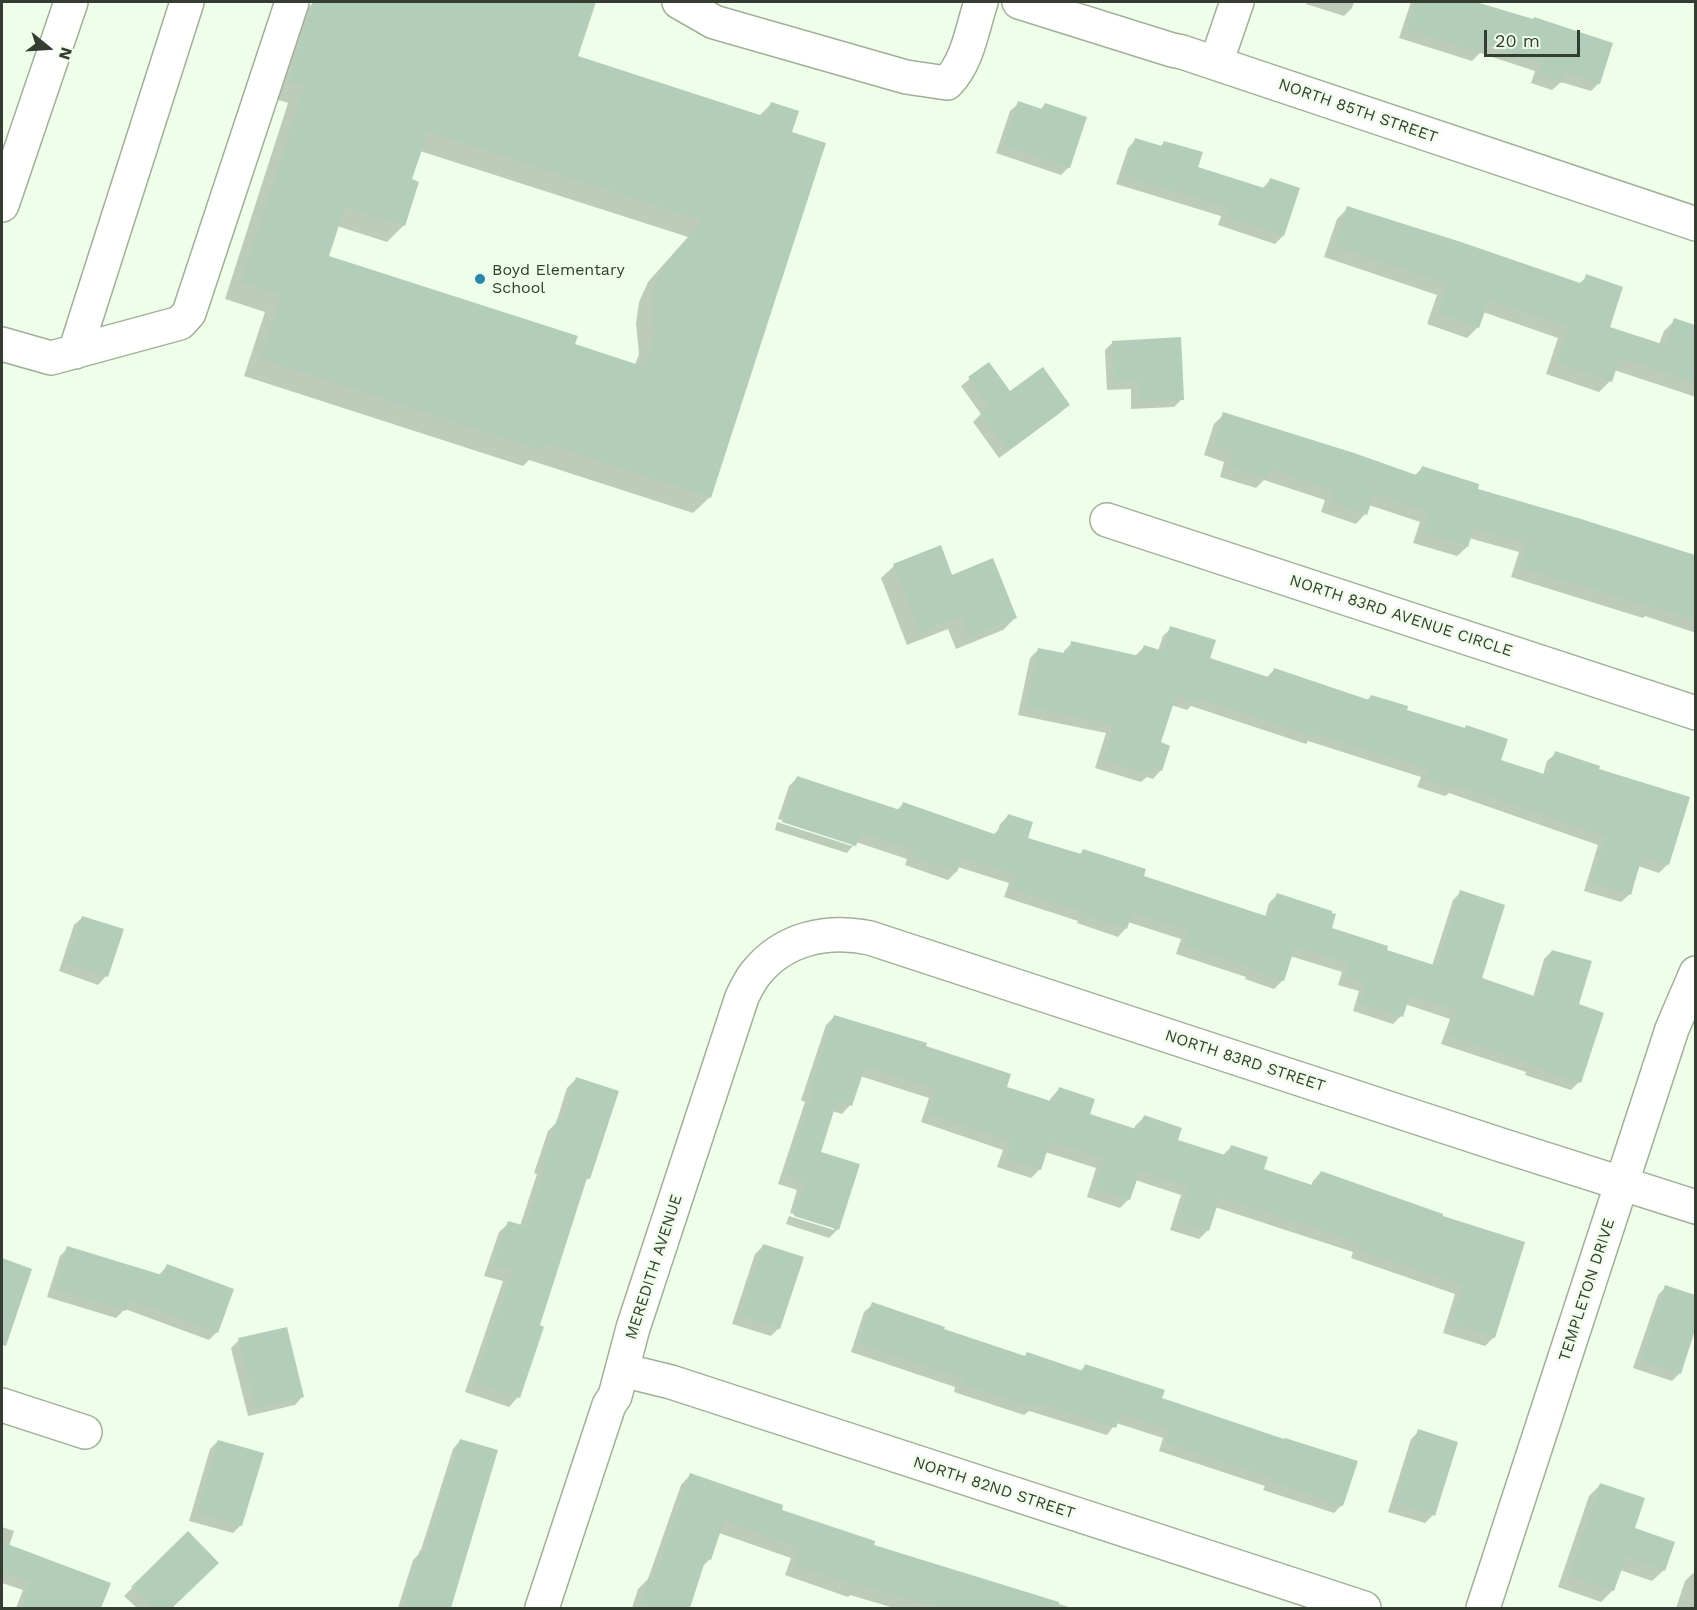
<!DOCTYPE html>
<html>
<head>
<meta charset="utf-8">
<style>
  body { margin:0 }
  #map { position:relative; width:1697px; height:1610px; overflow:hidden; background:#effee8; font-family:"Work Sans",sans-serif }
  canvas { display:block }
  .frame { position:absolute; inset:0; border:3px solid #353c32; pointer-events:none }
  .north { position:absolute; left:18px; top:18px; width:60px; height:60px; -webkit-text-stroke:4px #effee8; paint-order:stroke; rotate:108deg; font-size:16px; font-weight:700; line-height:24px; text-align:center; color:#353c32 }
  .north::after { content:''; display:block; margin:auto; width:21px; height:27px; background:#353c32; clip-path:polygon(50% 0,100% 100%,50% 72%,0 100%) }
  .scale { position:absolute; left:1484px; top:30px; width:96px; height:27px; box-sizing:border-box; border:3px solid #353c32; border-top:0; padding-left:8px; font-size:18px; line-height:21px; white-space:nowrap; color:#353c32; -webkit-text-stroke:4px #effee8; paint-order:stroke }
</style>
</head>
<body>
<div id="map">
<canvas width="1697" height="1610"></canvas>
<div class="frame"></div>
<div class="north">N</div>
<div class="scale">20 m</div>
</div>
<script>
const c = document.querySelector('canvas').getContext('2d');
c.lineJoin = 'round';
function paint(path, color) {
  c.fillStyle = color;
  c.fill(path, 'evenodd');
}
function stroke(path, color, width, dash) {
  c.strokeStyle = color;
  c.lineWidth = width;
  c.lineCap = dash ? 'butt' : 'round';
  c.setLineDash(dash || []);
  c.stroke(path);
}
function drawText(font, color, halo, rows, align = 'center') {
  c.font = font + ' "Work Sans",sans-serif';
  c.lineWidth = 5;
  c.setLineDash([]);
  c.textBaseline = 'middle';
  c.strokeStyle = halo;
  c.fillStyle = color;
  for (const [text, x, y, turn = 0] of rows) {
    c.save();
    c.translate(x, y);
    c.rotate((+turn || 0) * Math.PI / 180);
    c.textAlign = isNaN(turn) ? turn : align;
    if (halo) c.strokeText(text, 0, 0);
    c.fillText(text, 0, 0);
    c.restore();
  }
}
paint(new Path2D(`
  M314,2H578L593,6L576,57L759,116L772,103L791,133L710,497L693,513L529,460L523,466L244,376L265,312L225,299L288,103L272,98L298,18ZM420,151L688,237L648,282L639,302L636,323L639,354L635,365L573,345L327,257L337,226L387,242L404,225L410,180Z
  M1307,2H1354L1352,8L1344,16L1306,4Z
  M1411,2H1470L1532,21L1599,83L1591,91L1561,82L1552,90L1531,83L1535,71L1480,53L1472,61L1399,38Z
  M1019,103L1040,110L1045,104L1069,167L1061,175L996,153L1010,111Z
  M1136,139L1160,147L1164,142L1196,168L1262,189L1270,180L1283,236L1275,244L1218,225L1221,216L1116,184L1128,148Z
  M1348,208L1579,284L1587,276L1608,328L1659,344L1664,331L1675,320L1696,327V397L1614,370L1610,381L1599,392L1546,374L1558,338L1483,312L1478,327L1467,338L1427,324L1437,295L1324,257L1337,219Z
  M1113,342L1182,399L1174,407L1131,409V389L1107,390L1105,350Z
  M988,364L1010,393L1068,405L1060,413L999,458L973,422L981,414L961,386Z
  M1224,414L1414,476L1422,468L1476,490L1581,520L1696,557V633L1645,616L1643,618L1511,577L1519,552L1469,538L1467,547L1457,556L1413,543L1420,522L1369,505L1365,514L1356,524L1321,512L1325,500L1264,480L1256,488L1220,477L1224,462L1204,455L1214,424Z
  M894,566L1015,618L1003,630L956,649L948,629L907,645L881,578Z
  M1171,628L1208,659L1266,678L1274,670L1366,701L1371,696L1405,711L1499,761L1543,775L1547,761L1556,753L1687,803L1667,865L1659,873L1638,866L1630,894L1621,902L1584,891L1598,845L1449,793L1445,796L1417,787L1421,777L1308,741L1306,744L1191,706L1187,710L1171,705L1159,743L1161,770L1153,779L1147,777L1141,782L1095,768L1106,733L1018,715L1030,658L1038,650L1063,655L1064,651L1072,643L1135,656L1144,647L1158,651L1163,636Z
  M797,778L897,810L903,804L993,835L998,830L1000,824L1008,816L1026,839L1079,855L1083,851L1142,877L1265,917L1269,903L1277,895L1330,929L1385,951L1432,966L1453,900L1461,892L1480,979L1533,997L1544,959L1552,951L1577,1005L1579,1082L1571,1090L1525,1075L1526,1072L1441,1044L1450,1019L1405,1004L1401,1016L1393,1024L1353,1011L1359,991L1338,985L1342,972L1290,956L1282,981L1274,989L1245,979L1246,977L1176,954L1181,939L1128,922L1126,928L1118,937L1077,923L1078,921L1004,897L1009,883L958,867L956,872L948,880L905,865L907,859L856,842L847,853L775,830L777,822L852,846V843L778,819L789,786Z
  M83,917L106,976L98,985L59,971L74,925Z
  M835,1016L924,1047L1005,1088L1049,1102L1051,1098L1059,1089L1088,1115L1134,1130L1135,1126L1144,1117L1176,1141L1222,1156L1231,1147L1262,1170L1311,1186L1313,1181L1321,1172L1442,1215L1494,1337L1485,1346L1443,1333L1455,1294L1351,1258L1353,1252L1215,1207L1208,1230L1199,1239L1170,1230L1181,1195L1135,1180L1129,1199L1120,1208L1087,1197L1096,1168L1045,1152L1040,1169L1031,1178L997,1167L1003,1150L921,1122L929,1098L860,1076L850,1105L842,1114L832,1111L819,1153L838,1229L829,1238L786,1224L789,1216L834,1230V1227L790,1213L797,1190L778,1184L805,1102L801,1100L826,1025Z
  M577,1078L589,1178L584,1182L538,1326L518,1397L509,1407L465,1392L503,1281L484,1276L499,1232L509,1223L520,1226L537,1174L534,1173L548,1131L556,1123L567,1088Z
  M763,1246L779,1328L771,1336L732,1324L755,1254Z
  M68,1248L158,1276L167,1266L217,1332L209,1340L125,1309L116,1318L47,1297L60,1256Z
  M2,1260L30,1270L8,1320L2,1318Z
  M1666,1287L1696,1296V1326L1680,1373L1672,1381L1633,1368L1658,1295Z
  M873,1304L942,1330L1024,1358L1080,1371L1085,1366L1160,1399L1342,1505L1334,1513L1263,1490L1265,1486L1159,1451L1163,1438L1116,1423L1107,1435L1029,1411L1024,1415L954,1392L955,1387L851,1352L864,1312Z
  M239,1340L303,1396L295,1405L248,1416L231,1348Z
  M1419,1431L1433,1515L1425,1523L1388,1512L1411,1439Z
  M461,1440L496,1451L449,1608H398L413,1560L420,1553L453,1449Z
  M218,1441L241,1525L233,1533L189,1521L210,1449Z
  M691,1474L872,1546L1072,1608H894L850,1595L848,1597L785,1575L791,1558L719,1533L710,1559L701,1568L688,1608H632L638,1589L648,1579L681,1485Z
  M1600,1485L1664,1570L1652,1581L1620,1570L1613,1590L1601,1602L1558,1587L1589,1496Z
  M2,1527L14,1531L9,1546L109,1584L100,1608H16L23,1590L2,1583Z
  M188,1533L217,1563L170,1608H137L124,1596Z
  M1693,1573L1696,1574V1608H1676L1685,1581Z`), '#0003');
paint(new Path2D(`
  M313,2H596L578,56L766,117L771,102L799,111L792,132L826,143L711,498L544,443L541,450L260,359L281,295L241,282L304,86L288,81ZM428,132L702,221L665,264L655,284L652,305L655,336L645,367L575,344L578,336L329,256L345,207L405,226L419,182L412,179Z
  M1415,2H1476L1533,19L1534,17L1613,43L1600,84L1565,73L1562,83L1538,75L1542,63L1485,44L1482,53L1406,30Z
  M1018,101L1042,109L1045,103L1087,117L1070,168L1003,145Z
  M1135,138L1162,146L1164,141L1203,152L1198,167L1267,189L1270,178L1300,188L1284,236L1225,217L1228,208L1123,176Z
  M1347,206L1461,242L1583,284L1586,274L1623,287L1610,327L1665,345L1674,318L1695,325V383L1620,358L1612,382L1556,363L1569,327L1489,300L1479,328L1437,313L1447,284L1334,246Z
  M1181,337L1184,400L1139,402L1138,381L1114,382L1112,341Z
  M989,362L1010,391L1043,367L1070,405L1008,451L980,413L989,407L968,377Z
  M1223,412L1354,453L1419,476L1422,466L1479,484L1478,489L1581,519L1695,555V620L1520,568L1527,543L1474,528L1468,547L1422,533L1429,512L1374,494L1367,515L1330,502L1334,491L1270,469L1267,479L1228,467L1233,452L1213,445Z
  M941,545L952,575L993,558L1017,618L968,638L961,617L920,633L893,564Z
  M1170,626L1216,640L1210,658L1271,678L1274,668L1369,700L1371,695L1408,706L1407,710L1465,728L1466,725L1508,739L1501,760L1547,775L1555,751L1600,766L1599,769L1690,797L1669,865L1642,857L1631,895L1591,883L1606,837L1456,785L1455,789L1425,779L1428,769L1316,734L1315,737L1198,698L1196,703L1176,696L1161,742L1170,746L1162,771L1152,768L1150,775L1102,759L1114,725L1026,707L1038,648L1069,654L1071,641L1140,656L1144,645L1163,651Z
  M797,776L900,810L903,802L997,835L1000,826L1003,828L1008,814L1033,822L1028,838L1081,854L1083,849L1146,869L1144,876L1269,917L1277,893L1332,911V913L1336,914L1332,928L1388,946L1387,950L1437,966L1460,890L1505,905L1482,978L1537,997L1552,950L1592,961L1579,1004L1604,1013L1581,1083L1532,1066L1533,1064L1449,1036L1457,1011L1410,995L1403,1017L1360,1003L1366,983L1345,976L1349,964L1295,947L1284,981L1252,971L1253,968L1183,946L1188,931L1132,913L1127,929L1084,915L1085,913L1011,889L1016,875L962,858L957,872L912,857L914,851L861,833L856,846L782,822Z
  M82,916L124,929L108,977L66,963Z
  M834,1015L927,1043L926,1046L1011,1074L1007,1087L1054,1102L1059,1087L1095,1099L1090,1114L1139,1130L1144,1115L1182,1128L1178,1140L1228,1156L1231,1145L1268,1157L1264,1169L1315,1186L1321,1171L1443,1214V1216L1525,1242L1495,1338L1451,1324L1463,1285L1358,1250L1360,1243L1220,1197L1209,1231L1177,1221L1188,1186L1140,1171L1130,1200L1094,1189L1104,1159L1050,1142L1041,1170L1005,1159L1011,1141L928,1114L936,1089L865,1067L852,1106L837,1101L821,1152L860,1164L839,1230L794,1216L805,1182L786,1175L813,1093L809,1092Z
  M576,1077L619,1091L590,1179L587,1178L540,1325L544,1327L520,1398L474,1383L512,1271L492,1266L508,1221L525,1226L546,1164L543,1163L557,1119L562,1121Z
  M763,1244L804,1257L780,1329L740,1316Z
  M67,1246L162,1275L167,1264L234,1289L218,1333L129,1300L126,1311L54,1289Z
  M2,1258L32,1269L6,1346L2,1345Z
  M1665,1285L1695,1295V1330L1681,1374L1640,1360Z
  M872,1302L945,1327L944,1329L1025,1356L1027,1352L1083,1371L1085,1364L1165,1390L1162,1398L1284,1439L1285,1438L1358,1461L1343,1506L1270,1482L1272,1478L1166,1443L1170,1430L1121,1414L1116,1428L1036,1402L1034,1408L961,1384L963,1379L858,1343Z
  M287,1327L304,1397L256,1409L238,1338Z
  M1418,1429L1458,1442L1435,1516L1395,1503Z
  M460,1439L498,1450L451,1608H402L420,1550L425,1552Z
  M218,1440L264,1453L242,1526L197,1513Z
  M690,1473L783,1505L782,1510L875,1541L874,1545L1059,1602L1058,1608H936L861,1585L860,1587L795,1565L800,1548L724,1521L711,1560L706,1558L690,1608H638L648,1578L654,1580Z
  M1600,1483L1645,1498L1635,1528L1675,1542L1665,1571L1626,1557L1614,1591L1569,1576Z
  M188,1531L219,1563L172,1608H153L131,1587Z
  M2,1542L111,1583L101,1608H20L30,1582L2,1572Z`), '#b2ceba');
const minor = new Path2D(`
  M679,2L714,22L906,77L947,83C968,62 972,29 981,2
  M1019,2L1172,50L1182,52L1696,224
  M1216,63L1237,2
  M2,205L71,2
  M2,344L51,358L180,323L189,313L292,2
  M75,352L187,2
  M1107,520L1696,713
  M622,1370L671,1382L1364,1608
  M2,1405L85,1432
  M542,1608L609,1405L615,1396L633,1328L742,997C746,989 750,980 756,973C784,938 828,929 870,938L1501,1145L1696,1207
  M1483,1608L1672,1029L1696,973`);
stroke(minor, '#a0b097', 36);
stroke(minor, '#fff', 33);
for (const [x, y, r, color] of [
  [480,279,6,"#2687b2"]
]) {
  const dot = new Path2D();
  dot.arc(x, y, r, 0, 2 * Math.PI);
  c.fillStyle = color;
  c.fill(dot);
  stroke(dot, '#effee8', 2);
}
drawText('16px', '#353c32', '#effee8', [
  ["NORTH 85TH STREET",1358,111,19],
  ["NORTH 83RD AVENUE CIRCLE",1401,616,18],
  ["NORTH 83RD STREET",1245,1061,18],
  ["MEREDITH AVENUE",654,1267,-72],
  ["TEMPLETON DRIVE",1587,1290,-72],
  ["NORTH 82ND STREET",994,1488,18]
]);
drawText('16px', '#353c32', '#effee8', [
  ["Boyd Elementary",492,270],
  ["School",492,288]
], 'left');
</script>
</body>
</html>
